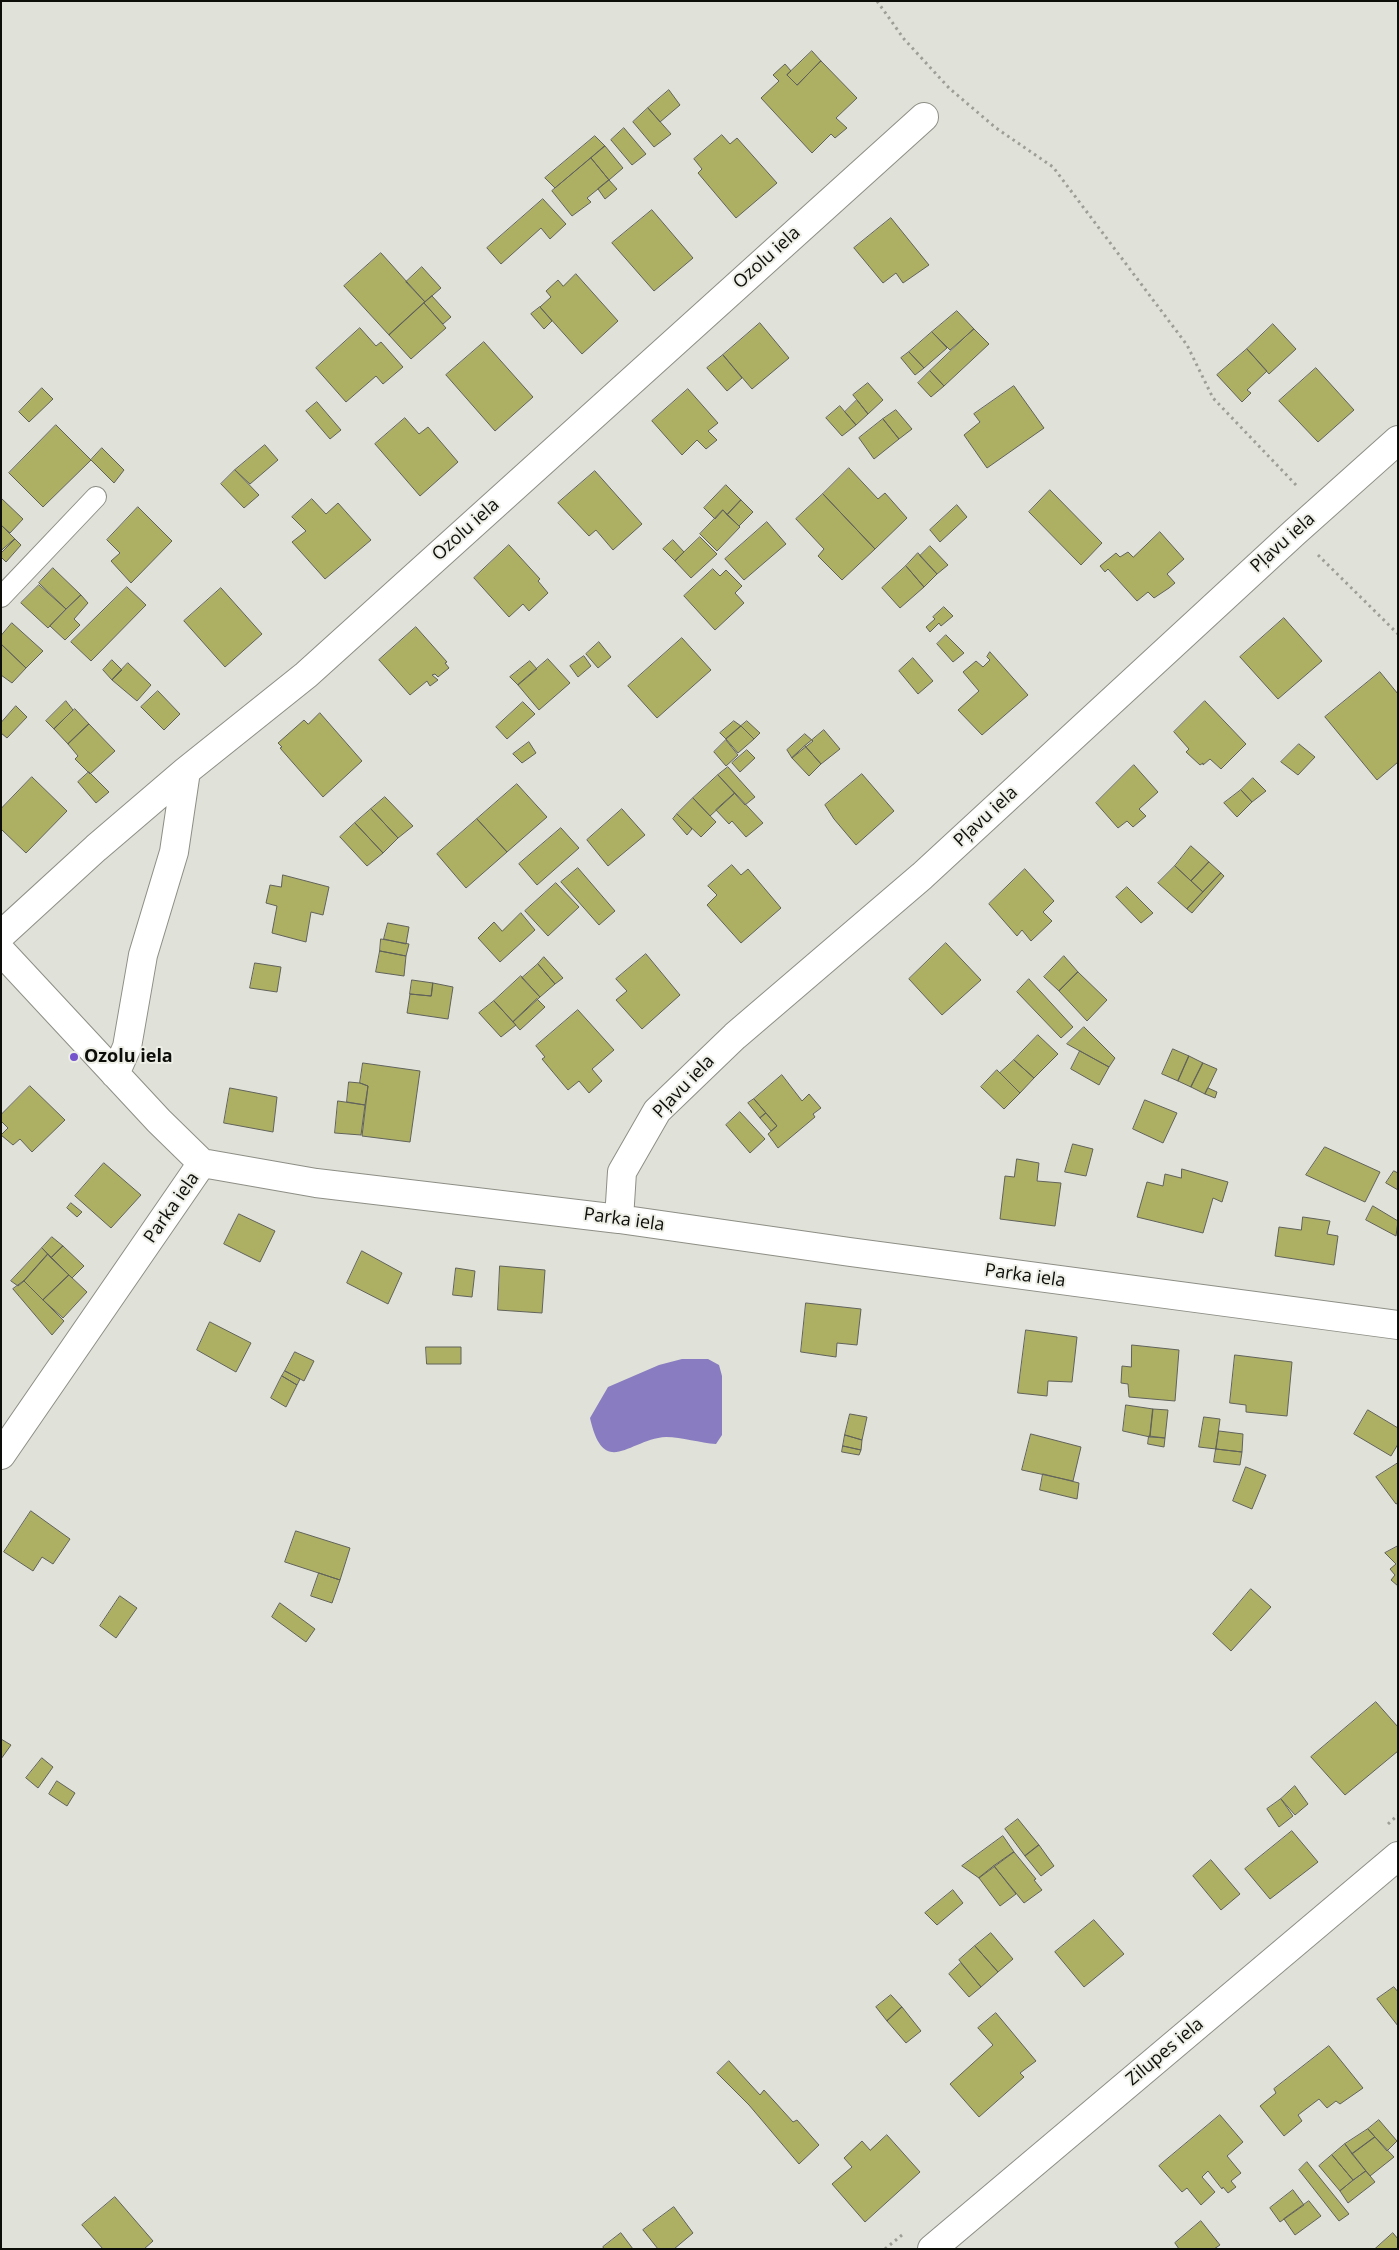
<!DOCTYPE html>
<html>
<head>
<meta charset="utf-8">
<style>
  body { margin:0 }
  #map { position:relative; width:1399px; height:2250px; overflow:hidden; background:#e0e1d8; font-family:"Open Sans",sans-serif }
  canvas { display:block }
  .frame { position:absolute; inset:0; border:2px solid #0d0d0a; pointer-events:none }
</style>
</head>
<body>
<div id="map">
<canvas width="1399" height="2250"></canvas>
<div class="frame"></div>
</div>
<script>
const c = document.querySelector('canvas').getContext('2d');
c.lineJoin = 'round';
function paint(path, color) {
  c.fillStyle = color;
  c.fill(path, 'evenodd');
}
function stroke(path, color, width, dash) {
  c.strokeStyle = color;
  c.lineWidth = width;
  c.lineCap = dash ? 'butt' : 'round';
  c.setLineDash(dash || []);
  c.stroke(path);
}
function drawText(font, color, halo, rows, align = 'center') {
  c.font = font + ' "Open Sans",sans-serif';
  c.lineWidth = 4;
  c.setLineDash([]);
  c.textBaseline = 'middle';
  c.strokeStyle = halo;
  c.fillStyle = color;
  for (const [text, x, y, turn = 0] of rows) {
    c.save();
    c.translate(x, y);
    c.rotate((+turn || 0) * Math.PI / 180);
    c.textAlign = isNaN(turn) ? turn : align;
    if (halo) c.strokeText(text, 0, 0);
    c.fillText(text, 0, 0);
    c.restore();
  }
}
paint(new Path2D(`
  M682,1359H708L719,1365L722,1376V1435L716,1444C700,1443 682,1437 666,1437C629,1439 604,1480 590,1418L608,1387L659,1365Z`), '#897cc0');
const building = new Path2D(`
  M812,51L821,61L797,85L787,75Z
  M821,61L857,98L836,118L847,128L835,138L831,134L812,153L761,98L779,81L773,75L785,64L791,71L787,75L797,85Z
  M669,90L680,105L660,122L648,108Z
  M648,108L671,134L654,147L633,122Z
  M624,128L646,154L632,165L611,140Z
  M722,135L730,144L737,138L777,183L736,218L698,173L702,169L694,159Z
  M595,136L605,146L555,188L545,178Z
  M605,146L623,168L609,180L591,158Z
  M591,158L609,180L587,198L591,202L572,216L552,191Z
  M609,180L617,189L605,199L598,189Z
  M543,199L566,224L550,239L541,228L501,264L487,248Z
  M652,210L693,258L654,291L612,243Z
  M891,218L929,265L903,283L896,273L883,283L854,248Z
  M381,253L425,302L389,335L344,286Z
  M422,267L441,288L425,302L406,282Z
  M576,274L618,321L582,354L540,307L551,297L546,291L558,280L563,286Z
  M432,296L451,317L443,324L424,303Z
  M424,303L446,328L411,359L389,335Z
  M540,307L552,321L544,329L531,314Z
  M957,311L974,329L950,350L932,332Z
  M760,323L789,358L752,389L723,355Z
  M1273,324L1296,349L1269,374L1247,349Z
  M360,328L376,346L381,342L403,367L383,384L376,376L346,402L316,368Z
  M974,329L989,344L944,386L930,371Z
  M932,332L947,348L924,368L909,352Z
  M484,342L533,397L495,431L446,375Z
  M1247,349L1267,371L1247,390L1251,393L1242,402L1217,375Z
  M909,352L924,368L915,375L901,358Z
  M723,355L742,378L727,391L707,368Z
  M1316,368L1354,410L1318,442L1279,401Z
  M930,371L944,386L931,397L918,383Z
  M868,383L883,400L868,414L853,395Z
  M1014,386L1044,428L987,468L964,435L980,422L974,414Z
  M42,388L53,399L29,422L19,412Z
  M688,389L718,423L708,431L717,440L706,449L697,440L682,455L652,421Z
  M857,400L868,414L856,425L845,412Z
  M317,402L341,430L330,439L306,411Z
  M840,406L856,425L842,436L826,418Z
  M896,410L912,429L899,439L883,419Z
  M405,418L419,434L428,427L458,462L420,496L375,444Z
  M883,419L899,439L874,459L859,438Z
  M56,425L91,460L43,507L9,473Z
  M265,445L278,460L250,484L235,470Z
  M102,448L124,470L114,483L91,460Z
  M849,468L878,499L885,493L907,518L875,549L823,494Z
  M235,470L259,495L244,508L221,484Z
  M595,471L642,524L613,550L596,530L589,536L558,503Z
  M726,485L741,500L727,515L723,510L715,519L704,508Z
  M1050,490L1102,543L1081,565L1029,512Z
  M823,494L875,549L842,580L818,556L824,549L796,519Z
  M1,498L23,519L10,533L1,525Z
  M312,499L326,514L338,503L371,540L325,579L292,542L306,531L292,517Z
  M741,500L753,512L739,526L727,515Z
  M957,505L967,517L940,542L930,530Z
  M138,507L172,541L131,583L111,561L120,553L107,540Z
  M723,510L740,527L717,551L700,534Z
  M767,522L786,544L744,580L725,559Z
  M1,525L15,539L2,552L1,551Z
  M1160,532L1184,559L1167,574L1175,583L1169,588L1154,598L1148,592L1137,601L1108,569L1105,572L1100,566L1116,553L1120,557L1128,552L1133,557Z
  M700,537L717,554L691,578L675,561Z
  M15,539L21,545L6,562L1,557V551Z
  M673,540L684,552L675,561L663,549Z
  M509,545L540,579L538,581L548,593L529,611L523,604L509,617L474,578Z
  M930,546L948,565L937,574L920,556Z
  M918,553L937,574L924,587L906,566Z
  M906,566L924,587L900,608L882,588Z
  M53,568L81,595L66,609L39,583Z
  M713,569L720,576L726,570L742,586L735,593L744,603L715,630L684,596Z
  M39,585L66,609L48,628L21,603Z
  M127,587L146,605L91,661L71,642Z
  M221,588L262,634L225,667L184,621Z
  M81,595L88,603L74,619L80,625L65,640L50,626Z
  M944,607L953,616L941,626L939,623L930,632L926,627L935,619L933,617Z
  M1284,618L1322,661L1278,699L1240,657Z
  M12,623L43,651L26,668L1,644V636Z
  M416,627L447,662L445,663L449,668L438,677L435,674L432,675L438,680L430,686L427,681L410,695L379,660Z
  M946,635L964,653L953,662L937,644Z
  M682,638L711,670L657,718L628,686Z
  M599,642L611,657L598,668L586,654Z
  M1,644L26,668L12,683L1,675Z
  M990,652L1028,695L982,735L958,710L979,691L963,672L976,661L983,667L990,660L987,657Z
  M584,656L591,666L578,677L570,666Z
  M913,658L933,681L918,694L899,671Z
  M548,659L570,683L539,710L518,685Z
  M112,660L122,670L112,680L103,670Z
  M530,661L537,669L518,685L510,677Z
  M128,663L151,685L137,701L112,680Z
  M1380,672L1398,694V762L1377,780L1325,717Z
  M158,691L180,714L164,730L141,707Z
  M66,701L73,710L54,729L46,721Z
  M1205,701L1246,744L1221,769L1210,759L1203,765V763L1200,765L1186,752L1189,749L1174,732Z
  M523,702L535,714L507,739L496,727Z
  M16,706L27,717L7,738L1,733V723Z
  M75,709L89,724L68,744L54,729Z
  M320,713L362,761L323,797L280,748L282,747L278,743L304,720L308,724Z
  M734,721L741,726L726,739L720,733Z
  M747,721L760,733L754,739L741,726Z
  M89,724L115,751L90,774L75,759L78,756L68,744Z
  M741,726L754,739L738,753L726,739Z
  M824,730L840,749L821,764L805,746Z
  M805,734L813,741L792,758L787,750Z
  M726,740L738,755L726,766L714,752Z
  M529,742L536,753L522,763L513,754Z
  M1299,744L1315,757L1298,775L1281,762Z
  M805,746L821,764L809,776L792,758Z
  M747,750L755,758L740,772L732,763Z
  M1134,765L1158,792L1139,809L1146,816L1133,827L1127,821L1118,828L1096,803Z
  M728,767L755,797L745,805L718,775Z
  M89,772L109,792L96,803L78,782Z
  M862,774L894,811L856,845L834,819L825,805Z
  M718,775L735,793L710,816L693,798Z
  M32,777L67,811L26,853L1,829V809Z
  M1253,778L1266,791L1252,802L1241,790Z
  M517,784L547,817L507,852L477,819Z
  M1241,790L1252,802L1237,817L1224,803Z
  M735,793L763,823L746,837L732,821L729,824L716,810Z
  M385,797L413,826L398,838L371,809Z
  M693,798L716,822L701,837L677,814Z
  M371,809L398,838L383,853L355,823Z
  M622,809L645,835L608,866L587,840Z
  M677,814L692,829L687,835L673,819Z
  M477,819L507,852L466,888L437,854Z
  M355,823L383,853L367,866L340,837Z
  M561,828L579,848L537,885L519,864Z
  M1191,846L1209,862L1191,881L1175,866Z
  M1209,862L1221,873L1203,892L1191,881Z
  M732,865L741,875L748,869L781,908L741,943L707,905L717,895L708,886Z
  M1175,866L1203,892L1187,909L1158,883Z
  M578,868L615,911L599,925L561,882Z
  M1025,869L1054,901L1043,912L1052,921L1031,941L1022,930L1017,936L989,904Z
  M1221,873L1224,876L1192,913L1187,909Z
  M283,875L329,887L323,915L311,912L306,942L272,933L277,906L266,903L270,885L281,887Z
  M556,883L579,907L548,936L525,911Z
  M1127,887L1153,913L1141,923L1116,897Z
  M521,913L535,930L500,962L478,938L494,922L502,931Z
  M388,923L409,927L406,944L384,939Z
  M381,939L409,944L406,956L380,951Z
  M946,943L981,980L942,1015L909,979Z
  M380,951L406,956L404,976L376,972Z
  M646,954L680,995L642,1029L616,1000L627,991L616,979Z
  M1064,956L1078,972L1059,991L1044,977Z
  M544,957L563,978L555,984L538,964Z
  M255,963L281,967L277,992L250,988Z
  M538,964L555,984L540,997L522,978Z
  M1078,972L1107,1000L1087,1021L1059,991Z
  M521,976L540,997L513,1022L494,1001Z
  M1029,979L1073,1027L1061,1038L1017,992Z
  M412,980L433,983L431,996L410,994Z
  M433,983L453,987L448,1019L407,1013L410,994L431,996Z
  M537,999L545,1007L520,1030L513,1022Z
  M494,1001L516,1025L501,1037L479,1013Z
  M578,1010L614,1050L592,1069L602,1081L589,1093L579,1081L568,1090L542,1059L545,1057L536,1046Z
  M1084,1027L1115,1058L1109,1067L1067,1044Z
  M1038,1035L1058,1054L1034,1078L1014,1060Z
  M1173,1049L1189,1056L1178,1081L1162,1074Z
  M1080,1051L1109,1067L1099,1085L1071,1069Z
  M1189,1056L1203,1063L1191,1087L1178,1081Z
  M1014,1060L1034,1078L1020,1093L1000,1073Z
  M363,1063L420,1071L410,1142L362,1136L368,1086L360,1083Z
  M1203,1063L1217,1069L1205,1094L1191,1087Z
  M997,1070L1020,1093L1004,1109L981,1087Z
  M782,1075L802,1101L809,1094L821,1108L813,1114L815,1117L778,1148L768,1134L777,1126L754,1099Z
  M349,1082L360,1083L368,1086L365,1105L347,1102Z
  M30,1086L65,1120L32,1152L20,1139L13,1145L1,1135L8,1128L1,1121V1115Z
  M230,1088L277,1097L273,1132L224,1123Z
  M1208,1088L1217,1092L1215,1098L1205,1094Z
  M754,1099L766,1113L760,1118L748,1103Z
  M1145,1100L1177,1113L1163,1143L1133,1129Z
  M338,1101L365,1105L361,1135L335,1133Z
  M740,1112L765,1139L750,1153L726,1125Z
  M766,1113L777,1126L771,1131L760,1118Z
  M1073,1144L1093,1149L1086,1176L1065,1172Z
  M1325,1147L1380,1172L1365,1202L1306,1175Z
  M1017,1159L1039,1163L1037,1181L1061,1183L1055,1226L1000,1219L1005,1176L1014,1177Z
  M104,1163L141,1195L111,1228L75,1196Z
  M1182,1169L1228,1182L1222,1202L1213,1198L1203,1233L1137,1217L1147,1182L1163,1186L1165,1174L1181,1178Z
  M1394,1171L1398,1173V1190L1386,1183Z
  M71,1203L82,1212L77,1217L67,1208Z
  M1373,1206L1398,1221L1396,1236L1366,1220Z
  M239,1214L275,1231L260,1262L224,1244Z
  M1303,1217L1330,1221L1327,1234L1338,1236L1334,1265L1275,1256L1279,1227L1301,1230Z
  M52,1237L63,1246L51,1258L42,1248Z
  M63,1246L84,1266L72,1278L51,1258Z
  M42,1248L48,1254L24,1281L18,1286L11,1281Z
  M362,1251L402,1273L388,1304L347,1283Z
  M48,1254L69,1275L43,1300L24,1281Z
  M500,1266L545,1270L542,1313L498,1310Z
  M456,1268L475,1271L472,1297L453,1295Z
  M69,1275L87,1292L63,1318L43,1300Z
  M24,1281L64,1321L52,1335L13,1289Z
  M806,1303L861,1309L857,1345L837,1343L836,1357L801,1352Z
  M210,1322L251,1343L236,1372L197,1350Z
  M1026,1330L1077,1337L1072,1382L1048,1381L1047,1396L1018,1393Z
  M1132,1345L1179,1350L1175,1401L1129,1397L1128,1384L1121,1383L1122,1366L1131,1367Z
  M426,1347H461V1364H427Z
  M295,1352L314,1361L304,1381L285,1371Z
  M1235,1355L1292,1362L1287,1416L1246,1412V1405L1230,1403Z
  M285,1371L300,1379L297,1385L282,1376Z
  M282,1376L297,1385L286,1407L271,1398Z
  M1126,1405L1153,1409L1150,1437L1123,1431Z
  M1153,1409L1168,1410L1165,1438L1150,1437Z
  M1368,1410L1398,1428V1444L1391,1456L1354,1434Z
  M850,1414L867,1417L862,1440L845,1435Z
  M1204,1417L1220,1419L1216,1449L1199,1447Z
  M1219,1431L1243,1434L1242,1452L1216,1449Z
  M1031,1434L1081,1447L1073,1481L1022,1470Z
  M845,1435L862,1440L861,1450L843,1446Z
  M1149,1436L1165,1438L1164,1447L1148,1444Z
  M843,1446L861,1450L859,1455L842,1452Z
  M1216,1449L1242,1452L1240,1465L1214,1462Z
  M1398,1463V1503L1396,1504L1376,1477Z
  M1246,1467L1266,1475L1252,1509L1233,1501Z
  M1043,1474L1079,1483L1077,1499L1040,1490Z
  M31,1511L70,1539L53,1564L42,1557L33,1571L4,1552Z
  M296,1531L350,1548L340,1580L285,1562Z
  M1398,1546V1586L1391,1580L1395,1575L1390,1569L1396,1564L1385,1553Z
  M319,1573L340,1580L332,1603L311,1596Z
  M1251,1589L1271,1607L1231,1651L1213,1634Z
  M120,1596L137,1608L116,1638L100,1626Z
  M280,1603L315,1629L306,1642L272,1617Z
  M1376,1702L1398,1727V1751L1345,1795L1311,1757Z
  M1,1739L11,1745L1,1759Z
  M42,1758L53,1767L38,1788L26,1778Z
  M57,1781L75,1793L67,1806L49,1794Z
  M1295,1786L1308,1804L1295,1815L1281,1799Z
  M1281,1799L1293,1816L1279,1827L1267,1809Z
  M1018,1819L1039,1845L1025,1856L1005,1829Z
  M1292,1831L1318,1862L1270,1899L1245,1869Z
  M1003,1836L1014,1852L979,1878L962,1866Z
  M1039,1845L1054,1866L1041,1876L1025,1856Z
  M1014,1852L1036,1879L1034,1880L1042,1890L1024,1903L994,1866Z
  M1211,1860L1240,1894L1221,1910L1193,1876Z
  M994,1866L1016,1894L1000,1906L979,1878Z
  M953,1890L963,1903L937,1925L925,1913Z
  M1094,1920L1124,1954L1084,1987L1055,1952Z
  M991,1933L1013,1959L998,1972L975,1946Z
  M975,1946L998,1972L981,1987L959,1960Z
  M961,1963L981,1987L969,1997L949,1974Z
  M1394,1987L1398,1992V2026L1377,1999Z
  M891,1995L902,2007L887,2021L876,2007Z
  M902,2007L921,2031L906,2043L887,2021Z
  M996,2013L1036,2061L1020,2073L1024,2077L979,2117L950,2084L993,2045L978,2028Z
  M1329,2046L1363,2088L1340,2104L1336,2101L1327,2108L1319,2099L1298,2115L1302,2121L1284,2136L1260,2106L1276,2093L1274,2089Z
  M729,2061L760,2095L764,2090L793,2122L797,2120L819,2145L799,2164L749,2105L717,2073Z
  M1220,2115L1243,2142L1227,2156L1241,2173L1231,2181L1236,2187L1228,2193L1223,2187L1222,2189L1208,2171L1202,2177L1215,2192L1201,2205L1187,2188L1182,2192L1159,2166Z
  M1379,2120L1397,2141L1387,2151L1368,2129Z
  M1368,2129L1375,2137L1352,2154L1345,2144Z
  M887,2135L920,2172L865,2222L832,2184L852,2167L844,2158L862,2141L870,2150Z
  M1375,2137L1394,2157L1370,2176L1352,2154Z
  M1345,2144L1366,2171L1353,2180L1332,2155Z
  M1332,2155L1353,2180L1340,2191L1319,2166Z
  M1307,2162L1349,2214L1339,2221L1299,2170Z
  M1366,2171L1375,2182L1348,2203L1340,2191Z
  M1293,2190L1304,2205L1280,2222L1270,2208Z
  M115,2197L153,2241L144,2249H103L82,2225Z
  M1309,2201L1321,2216L1295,2235L1284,2219Z
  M674,2207L693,2233L674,2249H658L643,2230Z
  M1201,2221L1220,2245L1214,2249H1179L1175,2243Z
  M621,2233L633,2249H604L603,2247Z
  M1393,2233L1398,2239V2249H1375Z`);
paint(building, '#adb063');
stroke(building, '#61625a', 1);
const lane = new Path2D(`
  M1,597L96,497`);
const street = new Path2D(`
  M1,935L96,848L186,771L306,675L924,117
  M1,951L159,1121L202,1163
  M115,1074L127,1047L143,955L174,852L186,771
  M202,1163L316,1183L619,1219L850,1252L1398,1325
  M619,1219L622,1172L657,1111L735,1036L922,876L1295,532L1398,440
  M1,1455L202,1163`);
const secondary = new Path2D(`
  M932,2249L1398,1856`);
stroke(lane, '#8e8e86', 22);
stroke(street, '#8e8e86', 30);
stroke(secondary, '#8e8e86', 30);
stroke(new Path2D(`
  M877,1L904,39L949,88L996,128L1053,167L1187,345L1213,398L1297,486
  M1318,555L1398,634
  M1388,1824L1398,1815
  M885,2249L902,2235`), '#9d9e97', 3, [2.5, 4]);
stroke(lane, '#fff', 20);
stroke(street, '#fff', 28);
stroke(secondary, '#fff', 28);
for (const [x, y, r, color] of [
  [74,1057,5,"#7453cd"]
]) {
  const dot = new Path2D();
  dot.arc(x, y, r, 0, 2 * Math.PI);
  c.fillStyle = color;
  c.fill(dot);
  stroke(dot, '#edeee5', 2);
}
drawText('18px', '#0d0d0a', '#edeee5', [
  ["Ozolu iela",767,258,-42],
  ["Ozolu iela",466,530,-42],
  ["Pļavu iela",1283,543,-42],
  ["Pļavu iela",986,817,-43],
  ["Pļavu iela",684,1087,-46],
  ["Parka iela",172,1208,-55],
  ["Parka iela",624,1220,8],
  ["Parka iela",1025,1276,8],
  ["Zilupes iela",1165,2052,-40]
]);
drawText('bold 18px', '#0d0d0a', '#edeee5', [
  ["Ozolu iela",84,1057]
], 'left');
</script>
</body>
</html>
